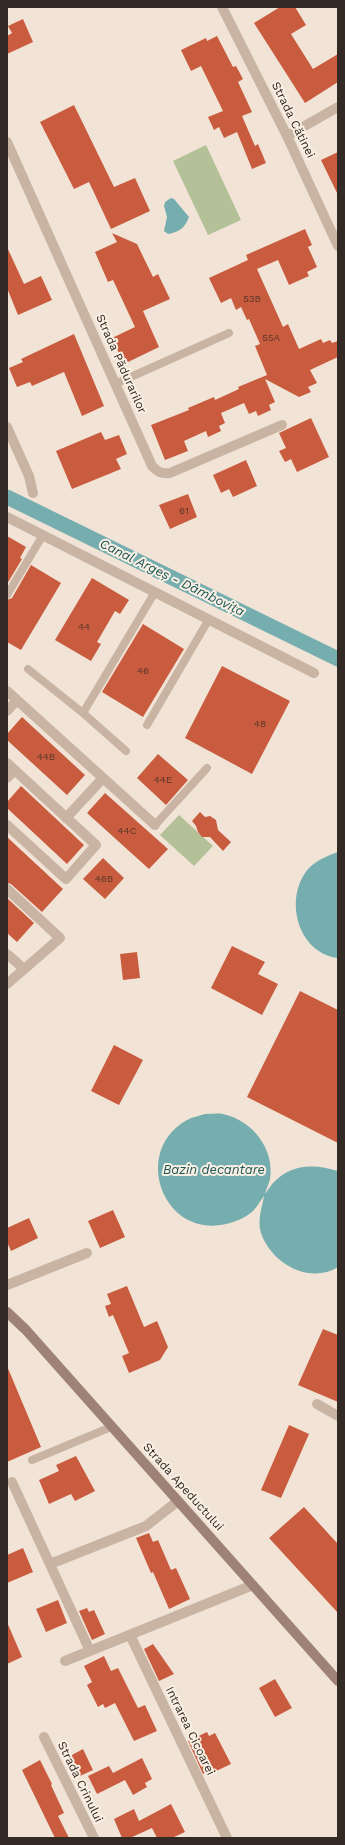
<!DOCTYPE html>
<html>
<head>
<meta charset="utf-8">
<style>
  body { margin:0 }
  #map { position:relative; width:345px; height:1845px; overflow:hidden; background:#f1e4d7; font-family:"Work Sans",sans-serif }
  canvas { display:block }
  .frame { position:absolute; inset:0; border:8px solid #342a25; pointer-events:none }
</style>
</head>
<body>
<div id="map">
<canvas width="345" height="1845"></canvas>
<div class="frame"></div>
</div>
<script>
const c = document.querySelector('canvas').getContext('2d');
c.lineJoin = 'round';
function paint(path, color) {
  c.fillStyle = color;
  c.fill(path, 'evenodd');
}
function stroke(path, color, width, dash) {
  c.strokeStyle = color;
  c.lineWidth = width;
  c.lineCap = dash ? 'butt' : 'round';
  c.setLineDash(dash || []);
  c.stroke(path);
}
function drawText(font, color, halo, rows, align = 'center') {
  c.font = font + ' "Work Sans",sans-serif';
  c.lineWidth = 4;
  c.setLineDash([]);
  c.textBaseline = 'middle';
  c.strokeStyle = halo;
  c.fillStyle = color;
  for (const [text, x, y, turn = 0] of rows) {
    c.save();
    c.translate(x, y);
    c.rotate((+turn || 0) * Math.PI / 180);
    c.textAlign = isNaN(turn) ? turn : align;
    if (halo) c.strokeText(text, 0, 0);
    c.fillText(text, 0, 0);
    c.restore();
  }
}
paint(new Path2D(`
  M206,145L241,220L208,235L173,161Z
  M179,815L213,846L194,866L160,835Z`), '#b4c097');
paint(new Path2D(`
  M171,198L174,199L189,217C185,228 179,232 168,234L164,231L167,217L164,206L165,202Z
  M338,852V958C297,953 283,897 309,868C317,860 327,856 338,852Z
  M205,1114C211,1114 218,1113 223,1114C252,1120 275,1149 270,1179C269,1184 266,1189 265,1194C268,1190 271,1185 274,1182C292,1163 316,1164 338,1171V1267C309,1285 271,1263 261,1233C257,1220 262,1208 264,1196C260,1201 257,1207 253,1211C245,1218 235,1222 226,1224C163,1239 131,1151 187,1120C192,1117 199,1116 205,1114Z`), '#76aeaf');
stroke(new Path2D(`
  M7,497L338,659`), '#76aeaf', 15);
paint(new Path2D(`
  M280,7H295L306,25L291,34L313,69L338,54V82L305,103L254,23Z
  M23,19L33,42L7,54V36L12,33L8,26Z
  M217,36L233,67L236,66L243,79L238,82L252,112L242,116L255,146L258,144L266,163L252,169L237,132L224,138L219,127L214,130L208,117L223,111L201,66L191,71L181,50L206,38L207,41Z
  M74,105L114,187L135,178L150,211L111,229L89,182L74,189L40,122Z
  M338,152V195L321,160Z
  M305,229L312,245L308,247L317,267L307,272L309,276L289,285L278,260L257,269L283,327L288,324L299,349L321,339L323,343L330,340L332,343L338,341V357L310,370L317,383L308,387L311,392L299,397L265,379L275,402L269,405L271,410L258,416L256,411L249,414L244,403L221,413L225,423L219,426L221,431L208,437L206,431L184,441L188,451L165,460L151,425L189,410L188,408L214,397L215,400L239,389L238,387L267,375L255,346L260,344L249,319L247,320L241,307L236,310L231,298L221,303L209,278L248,260L246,255Z
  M112,233L137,244L153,277L158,274L170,299L143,311L159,347L124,364L112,338L135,327L113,280L108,282L95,252L117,242Z
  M7,247L24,284L41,276L52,300L18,315L7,288Z
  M74,334L104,406L82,416L64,372L32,386L30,382L17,387L9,368L23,362L21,359Z
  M311,418L329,457L297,472L291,459L285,462L279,451L286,448L279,433Z
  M101,432L105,440L119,435L127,454L116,459L121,469L72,489L56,451Z
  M246,460L257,486L233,497L229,489L221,493L213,475Z
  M188,494L197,517L170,529L159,505Z
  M7,536L26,547L20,558L22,559L7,584Z
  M31,565L61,583L21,650L7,642V600L12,598Z
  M92,578L129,600L120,614L115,611L97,642L101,644L91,661L55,640Z
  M143,624L184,649L143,717L102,692Z
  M222,666L290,701L252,774L185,738Z
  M22,717L85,775L67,795L7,740V734Z
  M158,754L188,780L166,805L137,778Z
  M21,786L84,845L67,864L7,808V802Z
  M105,793L168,849L149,869L87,813Z
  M200,812L205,817L210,816L216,820L218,830L231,842L223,851L210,837H202L198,832L196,826L192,821Z
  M7,837L63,889L42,912L11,884L7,883Z
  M103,858L124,878L105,899L83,879Z
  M7,898L34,923L17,942L7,933Z
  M232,946L265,962L258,974L278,984L262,1015L211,988Z
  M137,952L140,978L123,980L120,954Z
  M300,991L338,1010V1143L247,1097Z
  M114,1045L143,1060L119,1105L91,1091Z
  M113,1210L125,1237L100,1248L88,1221Z
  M29,1218L38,1238L11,1251L7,1242V1228Z
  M127,1286L144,1327L157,1321L168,1347L160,1360L129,1373L122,1356L129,1353L113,1315L109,1317L105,1306L111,1304L107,1294Z
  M323,1329L338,1335V1402L298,1385Z
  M7,1366L41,1447L7,1462Z
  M289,1425L309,1434L281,1498L261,1490Z
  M76,1456L95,1491L75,1501L71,1494L49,1504L39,1480L59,1471L56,1465Z
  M304,1507L338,1544V1613L269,1538Z
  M149,1533L153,1542L158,1540L171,1570L176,1568L190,1599L169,1609L153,1572L151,1573L136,1538Z
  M23,1548L33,1572L7,1583V1555Z
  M58,1600L67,1623L46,1632L36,1609Z
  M87,1608L89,1612L94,1610L105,1634L92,1640L79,1611Z
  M7,1622L22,1657L7,1664Z
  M153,1644L174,1674L159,1681L144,1649Z
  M104,1656L111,1671L118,1668L138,1708L145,1705L157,1731L134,1741L115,1703L105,1708L103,1704L98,1707L87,1685L92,1682L84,1666Z
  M275,1679L292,1708L275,1717L259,1688Z
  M207,1732L209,1736L215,1733L231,1764L214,1772L212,1769L203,1774L188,1741Z
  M83,1749L93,1770L80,1776L70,1756Z
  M142,1758L152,1779L145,1783L147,1787L133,1795L125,1780L97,1794L88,1776L109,1766L113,1773Z
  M40,1760L52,1784L51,1785L64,1813L58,1816L69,1838H55L22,1770Z
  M171,1804L185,1832L172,1838H157L152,1828L130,1838H122L114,1819L134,1809L139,1821Z`), '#c95c3e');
stroke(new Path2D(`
  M115,384L229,333
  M7,595L43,535
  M28,669L83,713L126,751
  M83,713L155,592
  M147,725L209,619
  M155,825L207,768
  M32,1460L111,1427`), '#c9b4a3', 8);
stroke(new Path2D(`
  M222,7L287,136L338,246
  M287,136L338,107
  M7,142L152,466C158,472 161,474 170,473L282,425
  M7,427L29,476L33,493
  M7,517L314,673
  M7,691L155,825
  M7,711L17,700
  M7,763L96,845L66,879L7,825
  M7,778L15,770
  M66,818L103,778
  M7,889L60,938L7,984
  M7,954L24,969
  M7,1285L87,1253
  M317,1404L338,1416
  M12,1482L90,1651
  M50,1564L146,1526L178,1501
  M130,1635L227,1838
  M65,1661L253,1585
  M44,1737L94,1838`), '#c9b4a3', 10);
stroke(new Path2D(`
  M7,1312L26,1330L338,1681`), '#9d8275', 10);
drawText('10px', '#59362b', null, [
  ["53B",252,299],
  ["55A",271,338],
  ["61",184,511],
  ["44",84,627],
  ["46",143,671],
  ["48",260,724],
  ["44B",46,757],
  ["44E",163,780],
  ["44C",127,831],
  ["46B",104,879]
]);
drawText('12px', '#342a25', '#f9efe3', [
  ["Strada Cătinei",293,120,64],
  ["Strada Pădurarilor",121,364,66],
  ["Strada Apeductului",183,1487,48],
  ["Intrarea Cicoarei",190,1731,64],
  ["Strada Crinului",80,1782,64]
]);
drawText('italic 13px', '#1a5456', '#f9efe3', [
  ["Canal Argeș - Dâmbovița",172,578,26],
  ["Bazin decantare",214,1170]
]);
</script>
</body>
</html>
